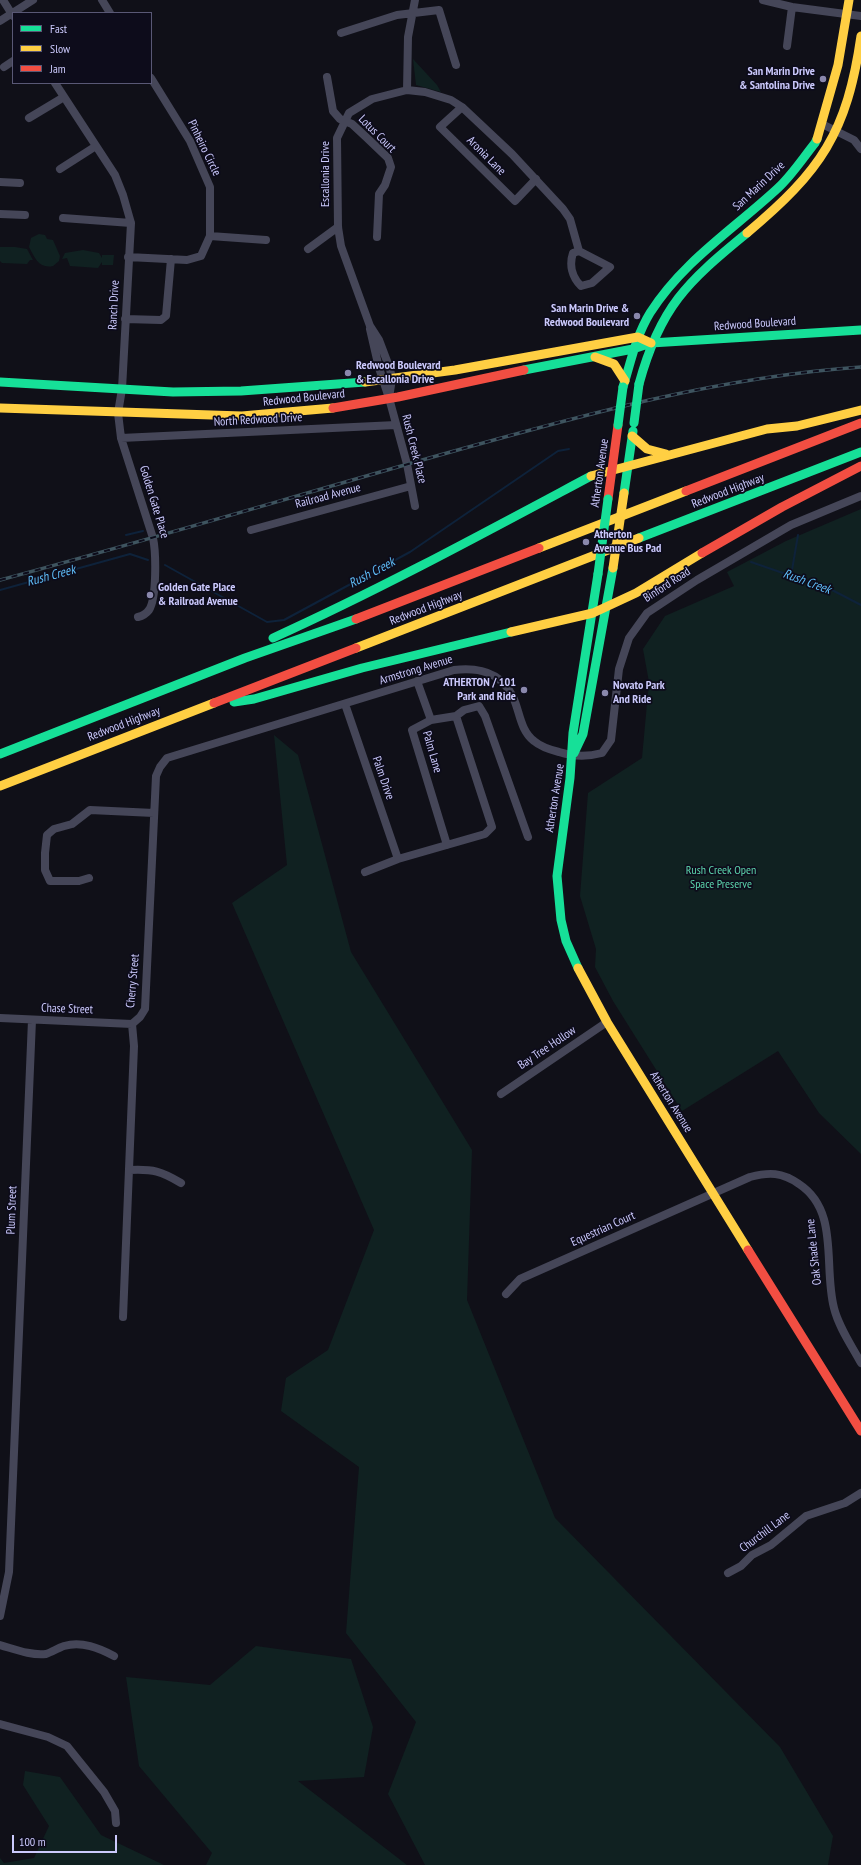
<!DOCTYPE html>
<html>
<head>
<meta charset="utf-8">
<style>
  body { margin:0 }
  #map { position:relative; width:861px; height:1865px; overflow:hidden; background:#101018; font-family:"PT Sans Narrow",sans-serif }
  canvas { display:block }
  .legend { position:absolute; left:12px; top:12px; width:140px; height:72px; box-sizing:border-box; background:#0d0c1b; border:1px solid #595875; margin:0; padding:5px 7px; list-style:none; font-size:12px; color:#cbc9fc }
  .legend li { display:flex; align-items:center; gap:8px; height:20px }
  .legend b { width:20px; border:1px solid #595875 }
  .scale { position:absolute; left:12px; top:1835px; width:105px; height:18px; box-sizing:border-box; border:2px solid #cbc9fc; border-top:0; padding-left:5px; font-size:12px; line-height:14px; white-space:nowrap; color:#cbc9fc; -webkit-text-stroke:3px #0d0c1b; paint-order:stroke }
</style>
</head>
<body>
<div id="map">
<canvas width="861" height="1865"></canvas>
<ul class="legend">
<li><b style="height:5px;background:#16e098"></b>Fast</li>
<li><b style="height:5px;background:#ffcf43"></b>Slow</li>
<li><b style="height:5px;background:#f24e42"></b>Jam</li>
</ul>
<div class="scale">100 m</div>
</div>
<script>
const c = document.querySelector('canvas').getContext('2d');
c.lineJoin = 'round';
function paint(path, color) {
  c.fillStyle = color;
  c.fill(path, 'evenodd');
}
function stroke(path, color, width, dash) {
  c.strokeStyle = color;
  c.lineWidth = width;
  c.lineCap = dash ? 'butt' : 'round';
  c.setLineDash(dash || []);
  c.stroke(path);
}
function drawText(font, color, halo, rows, align = 'center') {
  c.font = font + ' "PT Sans Narrow",sans-serif';
  c.lineWidth = 3.5;
  c.setLineDash([]);
  c.textBaseline = 'middle';
  c.strokeStyle = halo;
  c.fillStyle = color;
  for (const [text, x, y, turn = 0] of rows) {
    c.save();
    c.translate(x, y);
    c.rotate((+turn || 0) * Math.PI / 180);
    c.textAlign = isNaN(turn) ? turn : align;
    if (halo) c.strokeText(text, 0, 0);
    c.fillText(text, 0, 0);
    c.restore();
  }
}
paint(new Path2D(`
  M413,59L437,85L441,92L416,85Z
  M39,234L45,235L47,239L53,240L60,256L59,261L53,266C39,269 35,258 29,247L31,238Z
  M0,247H15L27,249L33,260H30L27,264L2,263L0,261Z
  M83,250L99,253L102,258V255H114L113,265H102V262L98,268L70,266L67,258L62,259L65,253Z
  M861,509V1154L819,1113L778,1051L682,1111L613,1001L595,967L596,949L580,896L588,793L642,758L649,682L643,649L665,616L734,586L727,572L786,541Z
  M274,735L298,755L351,952L472,1150L467,1300L555,1518L780,1747L833,1836L828,1865H425L388,1794L416,1722L346,1633L359,1467L281,1411L286,1378L328,1350L374,1230L232,903L287,865Z
  M256,1646L351,1659L373,1727L364,1777L298,1781L407,1865H206L212,1853L139,1766L126,1677L210,1685Z
  M25,1771L60,1777L101,1835L164,1865H0V1858L4,1863L34,1858L49,1826L23,1785Z`), '#102121');
stroke(new Path2D(`
  M126,535L143,531
  M751,562L832,590L861,605
  M165,565L267,622L284,620L410,552L558,451L569,449
  M791,576L798,535
  M0,590L130,554L148,560`), '#0e223a', 2);
stroke(new Path2D(`
  M3,0L13,16
  M102,0L110,13
  M763,0L792,7L861,16
  M0,21L33,0
  M341,33L397,15L439,10L456,65
  M787,46L792,7
  M4,67L13,61
  M327,77L333,111L340,119L352,124L366,137L388,158L391,167L385,185L379,194L377,237
  M55,83L115,175L123,195L131,223L122,389L118,413L121,438L153,538C156,552 157,598 149,610C146,614 142,616 138,617
  M407,90L408,37L415,0
  M462,107L440,127L515,201L536,179
  M29,118L64,97
  M822,124L854,140L861,149
  M60,169L96,146
  M0,182L20,183
  M0,214L25,215
  M63,218L131,223
  M210,236L266,240
  M308,249L338,227
  M128,257L187,260L201,256L210,236V187L190,141L151,78
  M125,319L161,320L166,316L171,259
  M370,329L379,368L389,398L407,464L415,506
  M389,398L392,379L390,369L379,340L370,326L341,246L338,227L337,138L349,113L372,99L407,90L425,92L451,100L462,107L512,154L563,209L570,219L579,251L573,253C569,265 572,277 581,286L592,283L610,267L579,251
  M121,438L396,425
  M251,530L411,486
  M417,681L431,720
  M345,704L398,859
  M456,716L464,710L479,706L485,716L528,837
  M365,872L398,859L485,834L492,827L456,716L431,720L412,730L447,845
  M89,878L79,881H50L45,870V853L47,835L54,829L72,824L90,810L154,813
  M0,1018L132,1024
  M501,1094L607,1022
  M130,1170C153,1169 161,1171 181,1183
  M506,1294L520,1279L750,1177C769,1172 782,1172 799,1184C840,1211 823,1266 834,1308C839,1328 852,1346 861,1363
  M123,1317L134,1046L132,1024L140,1017L145,1009L156,776L160,767L167,758L454,670C479,667 501,672 513,697C520,712 520,730 534,741C541,747 551,750 559,752C574,757 587,757 602,753L611,740L619,669L629,638L647,613L697,580L791,525L861,496
  M728,1573L741,1566L752,1555L771,1545L806,1516L845,1503L861,1493
  M0,1616L9,1572L32,1020
  M0,1645C14,1649 32,1656 46,1654C52,1652 58,1648 64,1646C82,1641 99,1648 114,1656
  M0,1724L48,1737L67,1746L104,1792L115,1811L116,1823`), '#454658', 8);
stroke(new Path2D(`
  M524,370L633,349L651,343L861,330
  M0,382L173,392L241,391L365,382
  M639,384C660,307 687,282 747,233
  M623,387C631,361 636,336 650,313C683,261 734,229 778,188C792,175 803,158 815,143L817,139
  M624,493L633,431
  M639,538L861,452
  M273,638C381,589 486,532 591,476
  M234,702L254,699L362,668L511,632
  M574,753L583,734L613,568
  M0,754L245,658L356,619
  M578,968L566,941L561,920L557,876L570,778L573,733L598,574`), '#16e098', 9);
stroke(new Path2D(`
  M817,139L838,65L849,0
  M747,233C821,171 847,133 861,36
  M595,357L614,364L625,381
  M365,382L455,370L638,337L651,343
  M0,408L242,416L333,408
  M632,436L647,449L666,454
  M591,476L767,429L797,426L861,410
  M539,548L686,491
  M511,632L593,613L636,593L702,553
  M356,648L639,538
  M0,786L214,703
  M578,968L607,1022L748,1250`), '#ffcf43', 9);
stroke(new Path2D(`
  M333,408L398,397L524,370
  M686,491L861,423
  M608,499L618,425
  M702,553L782,507L861,466
  M356,619L539,548
  M214,703L356,648
  M748,1250L861,1431`), '#f24e42', 9);
const rail = new Path2D(`
  M0,580C149,540 298,495 447,453C583,415 719,377 861,367`);
stroke(rail, '#3e545f', 3.5);
stroke(rail, '#0d0c1b', 2, [6]);
stroke(new Path2D(`
  M634,423L639,384
  M618,425L623,387
  M598,574L608,499`), '#16e098', 9);
stroke(new Path2D(`
  M613,568L624,493`), '#ffcf43', 9);
for (const [x, y, r, color] of [
  [823,79,4,"#8a88ac"],
  [637,316,4,"#8a88ac"],
  [348,373,4,"#8a88ac"],
  [586,542,4,"#8a88ac"],
  [150,595,4,"#8a88ac"],
  [524,690,4,"#8a88ac"],
  [605,693,4,"#8a88ac"]
]) {
  const dot = new Path2D();
  dot.arc(x, y, r, 0, 2 * Math.PI);
  c.fillStyle = color;
  c.fill(dot);
  stroke(dot, '#0d0c1b', 1.5);
}
drawText('bold 12px', '#cbc9fc', '#0d0c1b', [
  ["San Marin Drive",815,72,"right"],
  ["& Santolina Drive",815,86,"right"],
  ["San Marin Drive &",629,309,"right"],
  ["Redwood Boulevard",629,323,"right"],
  ["Redwood Boulevard",356,366],
  ["& Escallonia Drive",356,380],
  ["Atherton",594,535],
  ["Avenue Bus Pad",594,549],
  ["Golden Gate Place",158,588],
  ["& Railroad Avenue",158,602],
  ["ATHERTON / 101",516,683,"right"],
  ["Park and Ride",516,697,"right"],
  ["Novato Park",613,686],
  ["And Ride",613,700]
], 'left');
drawText('12px', '#cbc9fc', '#0d0c1b', [
  ["Lotus Court",377,134,45],
  ["Pinheiro Circle",204,148,64],
  ["Aronia Lane",486,156,45],
  ["Escallonia Drive",326,174,-90],
  ["San Marin Drive",759,186,-43],
  ["Ranch Drive",114,305,-87],
  ["Redwood Boulevard",755,324,-4],
  ["Redwood Boulevard",304,398,-6],
  ["North Redwood Drive",258,420,-3],
  ["Rush Creek Place",414,449,76],
  ["Atherton Avenue",600,473,-82],
  ["Redwood Highway",728,491,-21],
  ["Railroad Avenue",328,496,-15],
  ["Golden Gate Place",154,502,73],
  ["Binford Road",667,585,-33],
  ["Redwood Highway",426,608,-21],
  ["Armstrong Avenue",416,670,-17],
  ["Redwood Highway",124,724,-21],
  ["Palm Lane",432,752,74],
  ["Palm Drive",383,778,71],
  ["Atherton Avenue",555,798,-81],
  ["Cherry Street",133,981,-85],
  ["Chase Street",67,1009,2],
  ["Bay Tree Hollow",547,1048,-34],
  ["Atherton Avenue",671,1102,58],
  ["Plum Street",12,1210,-88],
  ["Equestrian Court",603,1229,-24],
  ["Oak Shade Lane",814,1252,-96],
  ["Churchill Lane",765,1532,-37]
]);
drawText('12px', '#5cd5ad', '#0d0c1b', [
  ["Rush Creek Open",721,871],
  ["Space Preserve",721,885]
]);
drawText('italic 13px', '#5ebbf5', '#0d0c1b', [
  ["Rush Creek",372,573,-28],
  ["Rush Creek",51,576,-15],
  ["Rush Creek",807,582,20]
]);
</script>
</body>
</html>
